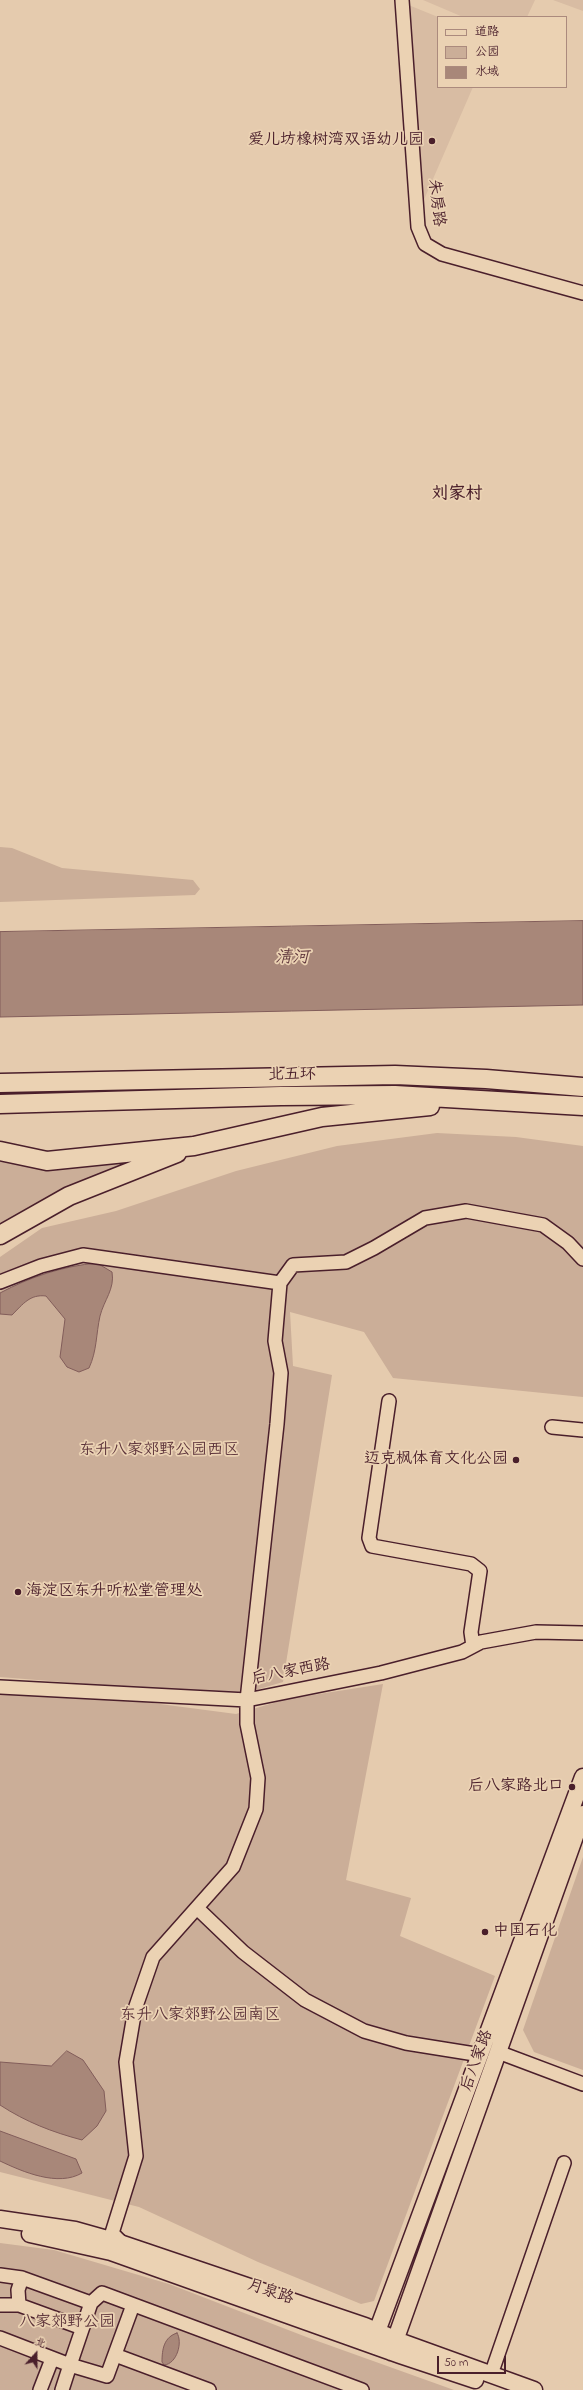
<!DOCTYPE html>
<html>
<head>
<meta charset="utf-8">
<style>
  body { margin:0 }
  #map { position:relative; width:583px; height:2390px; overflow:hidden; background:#e5cbae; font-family:"Indie Flower","LXGW WenKai TC",sans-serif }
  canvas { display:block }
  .legend { position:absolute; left:437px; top:16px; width:130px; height:72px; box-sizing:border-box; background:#ebd2b3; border:1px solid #ab8a7d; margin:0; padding:5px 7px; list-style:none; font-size:12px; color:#4a1f2b }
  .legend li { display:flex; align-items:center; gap:8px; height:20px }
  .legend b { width:20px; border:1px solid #ab8a7d }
  .north { position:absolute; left:16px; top:2334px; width:40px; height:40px; -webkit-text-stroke:3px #ebd2b3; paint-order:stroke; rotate:21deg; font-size:11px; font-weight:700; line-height:16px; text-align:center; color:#4a1f2b }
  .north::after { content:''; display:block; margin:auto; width:14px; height:18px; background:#4a1f2b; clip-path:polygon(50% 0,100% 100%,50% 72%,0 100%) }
  .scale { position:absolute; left:437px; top:2356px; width:69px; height:18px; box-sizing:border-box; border:2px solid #4a1f2b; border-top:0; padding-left:5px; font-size:12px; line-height:14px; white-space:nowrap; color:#4a1f2b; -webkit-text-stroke:3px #ebd2b3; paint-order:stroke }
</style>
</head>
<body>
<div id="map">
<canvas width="583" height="2390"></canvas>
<ul class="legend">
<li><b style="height:5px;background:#ebd2b3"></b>道路</li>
<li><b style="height:11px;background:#cbae98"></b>公园</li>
<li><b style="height:11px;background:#a88779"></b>水域</li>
</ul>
<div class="north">北</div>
<div class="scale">50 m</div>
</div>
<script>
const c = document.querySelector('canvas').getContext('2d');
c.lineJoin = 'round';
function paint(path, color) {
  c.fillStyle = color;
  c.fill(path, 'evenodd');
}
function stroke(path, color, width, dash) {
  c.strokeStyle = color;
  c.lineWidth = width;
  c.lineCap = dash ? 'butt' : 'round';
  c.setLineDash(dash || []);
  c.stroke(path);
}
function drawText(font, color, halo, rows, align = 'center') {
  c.font = font + ' "Indie Flower","LXGW WenKai TC",sans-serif';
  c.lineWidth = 3.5;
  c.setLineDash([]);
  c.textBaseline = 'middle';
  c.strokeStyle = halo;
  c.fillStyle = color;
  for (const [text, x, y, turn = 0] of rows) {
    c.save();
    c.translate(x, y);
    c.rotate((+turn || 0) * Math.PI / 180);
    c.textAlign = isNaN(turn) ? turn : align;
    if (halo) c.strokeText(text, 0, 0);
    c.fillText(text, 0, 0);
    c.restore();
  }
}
paint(new Path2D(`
  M423,0H535L527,17H463Z
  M553,0H583V11Z
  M406,4L438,17V87H473L423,202Z`), '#d8bca3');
paint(new Path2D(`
  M0,847L12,848L62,868L193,880L200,889L195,895L0,902Z
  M437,1133L516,1137L583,1146V1397L393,1378L364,1332L290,1312L293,1366L332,1375L283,1682L235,1696L0,1677V1257L42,1228L116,1211L236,1171L337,1146Z
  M0,1160L69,1168L127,1162L0,1227Z
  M0,1683L236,1714L287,1699L383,1684L346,1880L411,1898L400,1936L495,1976L374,2301L361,2304L258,2262L139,2207L0,2172Z
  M583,1857V2070L534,2052L523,2030Z
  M0,2243L54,2250L169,2284L309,2338L454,2390H0Z`), '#cbae98');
const water = new Path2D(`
  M583,921V1005L0,1017V932Z
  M97,1263L112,1272C115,1289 104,1300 100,1316C96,1334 97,1351 89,1368L79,1372L67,1367L60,1357L65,1319L46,1296C30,1294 23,1304 12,1315L0,1314V1293C30,1277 63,1266 97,1263Z
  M67,2051L83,2060L104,2091L106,2111L97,2126L82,2140C52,2132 26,2122 0,2105V2062L51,2066Z
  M0,2131L76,2159L82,2173C58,2187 23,2172 0,2161Z
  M177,2333C183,2342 177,2364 164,2365L162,2362C162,2349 164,2337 177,2333Z`);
paint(water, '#a88779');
stroke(water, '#825d5a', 1);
const minor = new Path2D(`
  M402,0L418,227L425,244L442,254L583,293
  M0,1282L41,1266L83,1255L280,1283
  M389,1401L369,1538L372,1546L471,1564L480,1571L471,1632L473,1646
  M552,1427L583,1430
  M0,1687L247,1700L381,1673L462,1652L481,1642L536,1632L583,1633
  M197,1908L243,1952L305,2000L364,2031L406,2043L481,2055
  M498,2052L583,2084
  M124,2245L112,2233L136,2156L126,2062L135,2009L153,1957L233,1867L256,1809L258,1778L247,1724V1700L277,1424L281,1373L275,1341L280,1283L293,1265L346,1262L374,1248L425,1218L466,1211L543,1225L568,1243L583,1259
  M0,2275L22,2278L91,2303L102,2293L362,2390
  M0,2305H19L82,2328
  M19,2305L18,2290L22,2278
  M0,2338L70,2365L91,2303
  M115,2355L209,2390
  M494,2366L564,2163
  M40,2390L52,2359
  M62,2390L70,2365L107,2376L133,2305`);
const major = new Path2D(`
  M0,2219L75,2230L114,2241L365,2326L404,2343L534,2390
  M30,2234L111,2252L400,2355L475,2380
  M372,2345L583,1777
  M391,2352L583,1814`);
const highway = new Path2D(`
  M0,1083L395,1075L486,1079L583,1087
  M0,1104L281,1096L395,1095L583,1106
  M0,1151L47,1161L194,1146L322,1117L430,1106
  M0,1235L69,1196L177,1153`);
stroke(minor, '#4a1f2b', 16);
stroke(major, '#4a1f2b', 19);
stroke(highway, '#4a1f2b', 21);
stroke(minor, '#ebd2b3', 13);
stroke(major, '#ebd2b3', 16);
stroke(highway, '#ebd2b3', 18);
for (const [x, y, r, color] of [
  [432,141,4,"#4a1f2b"],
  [516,1460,4,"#4a1f2b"],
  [18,1592,4,"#4a1f2b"],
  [572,1787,4,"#4a1f2b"],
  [485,1932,4,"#4a1f2b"]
]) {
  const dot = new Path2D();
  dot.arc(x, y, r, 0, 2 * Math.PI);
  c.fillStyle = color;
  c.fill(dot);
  stroke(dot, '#ebd2b3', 1.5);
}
drawText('16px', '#4a1f2b', '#ebd2b3', [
  ["爱儿坊橡树湾双语幼儿园",424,141],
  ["迈克枫体育文化公园",508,1460],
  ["海淀区东升听松堂管理处",26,1592,"left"],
  ["后八家路北口",564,1787],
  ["中国石化",493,1932,"left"]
], 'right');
drawText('16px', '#4a1f2b', '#ebd2b3', [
  ["朱房路",435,203,83],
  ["北五环",292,1076,-1],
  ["后八家西路",291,1673,-11],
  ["后八家路",478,2061,-70],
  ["月泉路",270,2293,19]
]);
drawText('16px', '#5d343b', '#ebd2b3', [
  ["东升八家郊野公园西区",159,1451],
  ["东升八家郊野公园南区",200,2016],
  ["八家郊野公园",67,2323]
]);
drawText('bold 17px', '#4a1f2b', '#ebd2b3', [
  ["刘家村",457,495]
]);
drawText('italic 17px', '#62393e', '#ebd2b3', [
  ["清河",292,959]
]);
</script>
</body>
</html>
